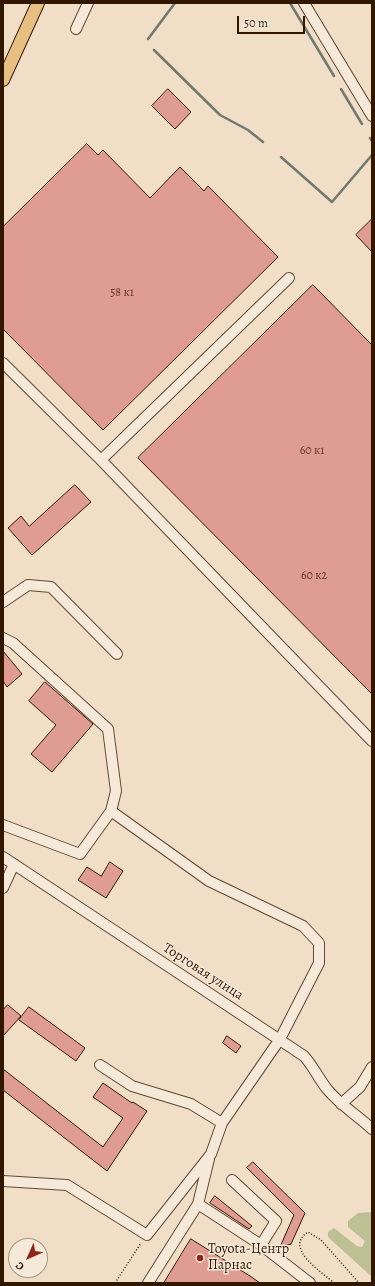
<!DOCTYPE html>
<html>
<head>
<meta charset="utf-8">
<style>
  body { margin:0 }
  #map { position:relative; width:375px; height:1286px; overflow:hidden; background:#f0dec6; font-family:Alegreya,serif }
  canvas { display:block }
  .frame { position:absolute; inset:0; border:4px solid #321700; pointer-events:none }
  .north { position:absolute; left:8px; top:1238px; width:40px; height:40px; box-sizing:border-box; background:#f5eada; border:1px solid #a79683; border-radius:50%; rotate:225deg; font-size:11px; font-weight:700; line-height:16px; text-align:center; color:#321700 }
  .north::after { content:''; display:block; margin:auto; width:14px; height:18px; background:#8f2418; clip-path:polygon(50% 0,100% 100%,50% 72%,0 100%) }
  .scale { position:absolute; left:237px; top:16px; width:68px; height:18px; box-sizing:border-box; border:2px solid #321700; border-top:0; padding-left:5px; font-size:12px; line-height:14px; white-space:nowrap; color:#321700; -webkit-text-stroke:3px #f5eada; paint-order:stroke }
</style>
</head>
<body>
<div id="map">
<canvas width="375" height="1286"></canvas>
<div class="frame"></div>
<div class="north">С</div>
<div class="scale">50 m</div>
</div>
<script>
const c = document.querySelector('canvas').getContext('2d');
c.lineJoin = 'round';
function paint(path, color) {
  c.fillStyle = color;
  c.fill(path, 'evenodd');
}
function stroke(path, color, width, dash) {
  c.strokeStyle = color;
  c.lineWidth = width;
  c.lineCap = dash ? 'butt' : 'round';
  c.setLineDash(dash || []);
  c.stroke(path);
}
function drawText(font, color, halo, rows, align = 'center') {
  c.font = font + ' Alegreya,serif';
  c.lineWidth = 3;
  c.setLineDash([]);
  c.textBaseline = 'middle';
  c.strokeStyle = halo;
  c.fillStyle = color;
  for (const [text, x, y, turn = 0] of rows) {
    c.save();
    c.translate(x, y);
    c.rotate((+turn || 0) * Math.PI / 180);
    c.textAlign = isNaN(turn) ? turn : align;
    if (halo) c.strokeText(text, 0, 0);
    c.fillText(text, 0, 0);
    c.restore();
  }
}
paint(new Path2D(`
  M372,1212V1277L328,1237V1232L334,1228L357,1246L362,1247L365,1241L348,1227V1221L358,1213Z`), '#bdc093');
stroke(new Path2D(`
  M290,3L334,76
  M148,39L175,3
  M154,50L220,115L248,130L263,142
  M341,89L362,124
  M370,138L372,141
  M281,157L332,202L372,155`), '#717970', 2.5);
const building = new Path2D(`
  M168,89L191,112L175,129L152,106Z
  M87,144L98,155L103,150L150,198L180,167L204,191L208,186L278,257L103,430L3,329V227Z
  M372,219V252L356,235Z
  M313,285L372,345V694L138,458Z
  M75,485L91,502L32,555L8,528L21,516L29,526Z
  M3,651L22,674L7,687L3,681Z
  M45,682L93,724L52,772L31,754L56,725L29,701Z
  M110,862L123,871L106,898L78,880L87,867L101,876Z
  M8,1005L21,1016L3,1036V1010Z
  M29,1007L85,1048L76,1061L19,1020Z
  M227,1036L241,1046L236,1053L223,1043Z
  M3,1069L103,1147L123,1118L93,1097L103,1083L132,1103L133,1102L147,1111L107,1171L3,1090Z
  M253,1162L305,1213L291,1244L280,1247L294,1215L247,1168Z
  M215,1196L252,1226L249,1229L210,1203Z
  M191,1239L250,1276L260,1283H164Z`);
paint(building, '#df9c93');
stroke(building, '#321700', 1);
const minor = new Path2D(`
  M304,3L372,116
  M76,29L88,3
  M3,363L101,460L372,741
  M101,460L289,278
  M3,602L28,585L51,587L117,654
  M3,638L13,643L108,729L116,791L111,811L80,854L3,825
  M3,857L304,1056C313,1066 319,1079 327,1089C340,1105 357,1115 372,1129
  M3,888L14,864
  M100,1065L132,1086L191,1104L222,1123
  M341,1104L360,1087L372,1067
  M232,1180L276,1221L261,1245
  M3,1181L67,1185L147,1235L211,1154L222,1123L280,1039L319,963V943L303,926L209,881L111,811
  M198,1204L209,1159
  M148,1283L198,1204L261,1245L310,1283`);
const major = new Path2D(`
  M3,80L38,3`);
stroke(minor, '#624932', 12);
stroke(major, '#321700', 14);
stroke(new Path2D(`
  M115,1283L141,1243
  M334,1283C322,1272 283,1248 308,1232L321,1240L359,1283`), '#321700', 1.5, [1, 2]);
stroke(minor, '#f5eada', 10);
stroke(major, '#e8bf83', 12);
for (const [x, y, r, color] of [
  [200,1258,4,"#8f2418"]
]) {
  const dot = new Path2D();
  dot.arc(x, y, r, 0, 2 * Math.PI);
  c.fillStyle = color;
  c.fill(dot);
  stroke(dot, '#f5eada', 1.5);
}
drawText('12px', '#5d3825', null, [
  ["58 к1",122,293],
  ["60 к1",312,451],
  ["60 к2",314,576]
]);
drawText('14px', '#321700', '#f5eada', [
  ["Торговая улица",203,972,33]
]);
drawText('14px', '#321700', '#f5eada', [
  ["Toyota-Центр",208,1250],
  ["Парнас",208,1266]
], 'left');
</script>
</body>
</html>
